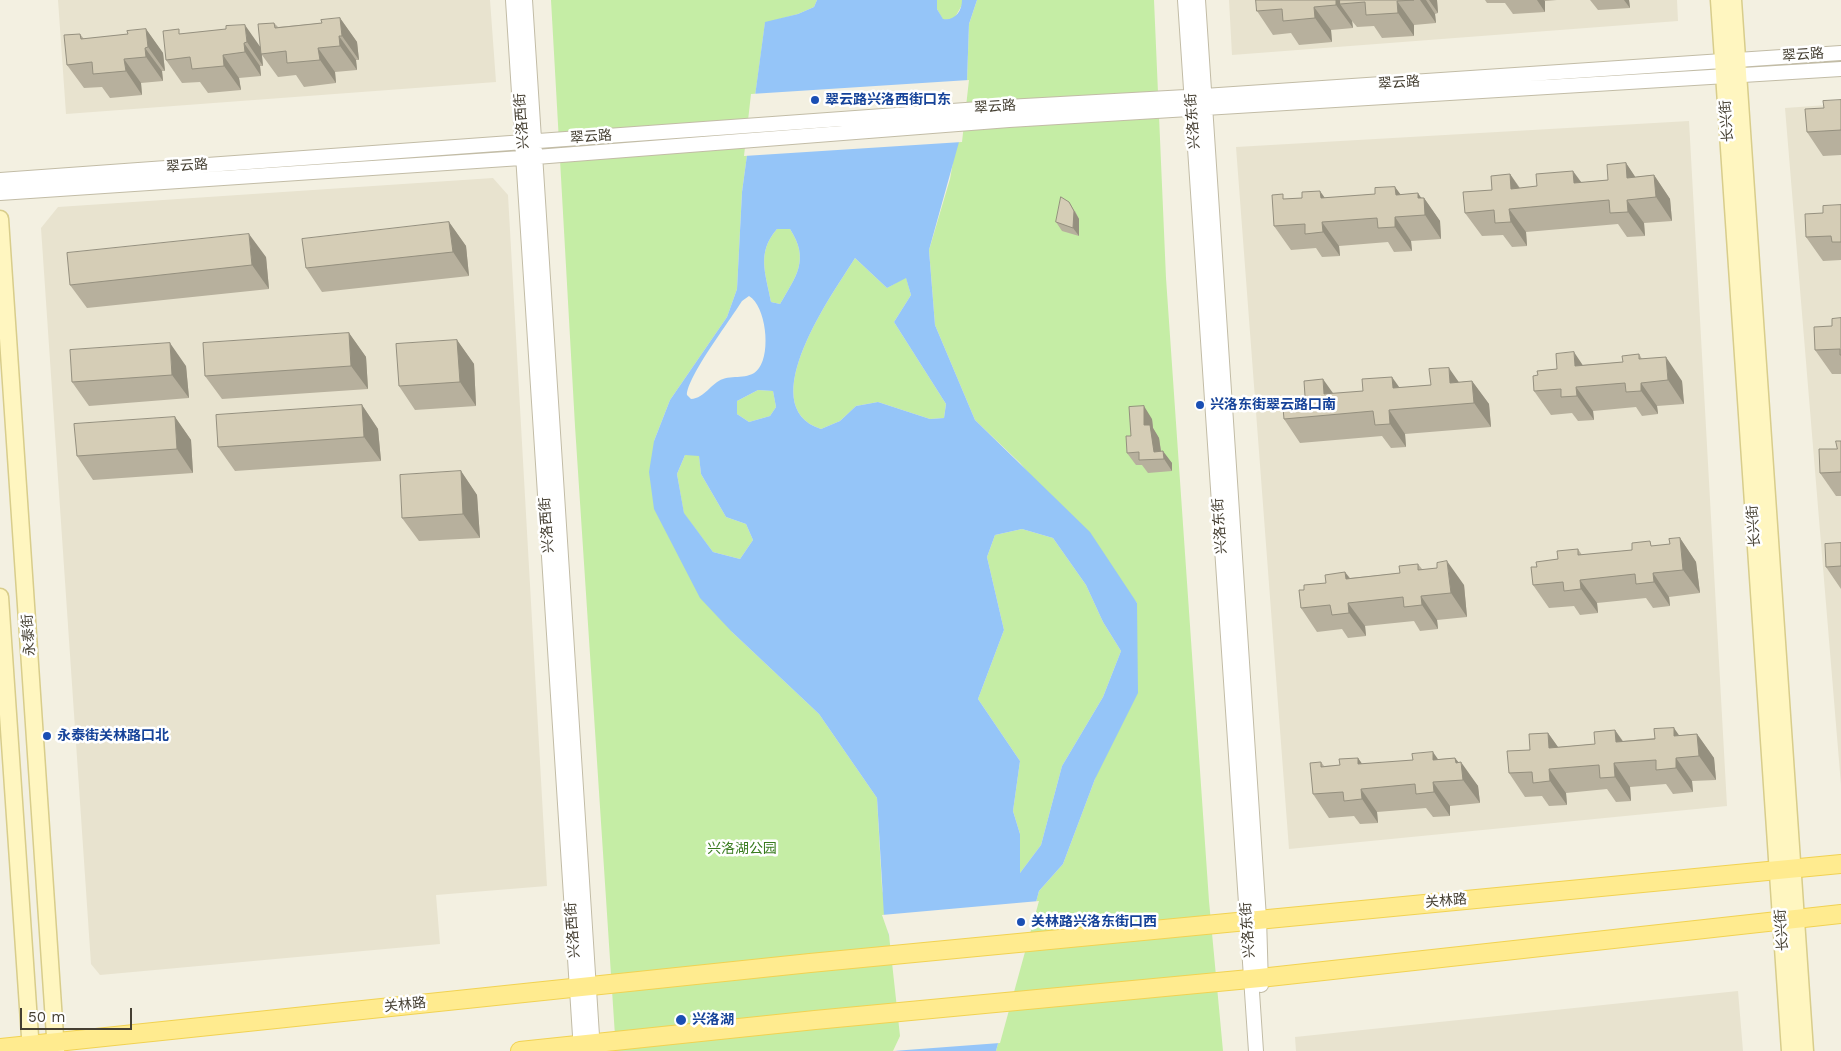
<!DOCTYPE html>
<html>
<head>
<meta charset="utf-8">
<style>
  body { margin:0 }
  #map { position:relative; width:1841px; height:1051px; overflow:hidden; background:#f3f0e1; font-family:"Work Sans",sans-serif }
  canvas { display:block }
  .scale { position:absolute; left:20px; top:1008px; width:112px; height:22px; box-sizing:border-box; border:2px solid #453f32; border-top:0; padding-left:6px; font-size:15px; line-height:18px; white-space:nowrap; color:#453f32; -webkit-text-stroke:4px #fff; paint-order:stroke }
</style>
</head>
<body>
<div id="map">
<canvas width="1841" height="1051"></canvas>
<div class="scale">50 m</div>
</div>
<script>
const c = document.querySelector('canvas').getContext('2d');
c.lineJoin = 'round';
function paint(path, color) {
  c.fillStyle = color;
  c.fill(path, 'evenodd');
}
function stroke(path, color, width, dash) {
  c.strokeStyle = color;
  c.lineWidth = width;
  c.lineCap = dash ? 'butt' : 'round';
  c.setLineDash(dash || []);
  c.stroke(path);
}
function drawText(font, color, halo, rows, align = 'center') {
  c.font = font + ' "Work Sans","Noto Sans SC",sans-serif';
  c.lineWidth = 5;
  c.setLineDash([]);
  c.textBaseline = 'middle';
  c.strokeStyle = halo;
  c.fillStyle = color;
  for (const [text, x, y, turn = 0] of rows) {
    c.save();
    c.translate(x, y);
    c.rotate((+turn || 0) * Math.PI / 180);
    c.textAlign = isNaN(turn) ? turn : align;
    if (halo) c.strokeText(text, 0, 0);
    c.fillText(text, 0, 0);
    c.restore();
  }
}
paint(new Path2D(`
  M58,0H490L496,82L66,114Z
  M1229,0H1677L1678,21L1232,55Z
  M1841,104V785L1785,108Z
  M1689,121L1727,806L1289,849L1236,147Z
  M493,178L508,195L547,886L436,895L440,944L100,975L91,964L41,228L58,207Z
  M1738,991L1743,1051H1296L1295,1037Z`), '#e8e3cf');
paint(new Path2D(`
  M551,0H817L814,7L798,14L765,23L742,192L737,289L727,317L670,400L654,441L732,632L819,714L877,798L882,888L891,935L902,1037L896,1051H616L575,426Z
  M937,0H962V5L954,19L943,20L937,9Z
  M977,0H1154L1166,278L1209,901L1223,1051H996L1039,891L1063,864L1095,779L1137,603L1020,463L975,420L935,325L929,250L950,179L967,81L969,24Z
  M777,229H790C810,260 796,276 780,304L771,302C766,274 756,253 777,229Z
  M855,258L887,288L906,277L911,295L894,322L946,404L944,418L930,419L878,402L856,406L840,421L821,429C751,406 834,292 855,258Z
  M758,390L773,391L776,407L770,416L749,422L737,414V401Z
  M685,455H699L701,474L726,517L746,524L753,540L740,559L713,552L684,514L677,474Z
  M1022,529L1053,538L1086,585L1103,622L1121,651L1103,697L1062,766L1041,845L1020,873V834L1013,811L1020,761L978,699L1004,630L987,557L995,535Z`), '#c5eda5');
paint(new Path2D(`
  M817,0H937V9L943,19C954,21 962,12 962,0H977L969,24L967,81L959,142L929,250L935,325L975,420L1090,532L1137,603L1138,693L1095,779L1063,864L1039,891L996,1051H896L902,1037L893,951L884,916L877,798L819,714L732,632L700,598L654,509L649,472L654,441L670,400L727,317L737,289L742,192L765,22L798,14L814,7ZM777,229H790C810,260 796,276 780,304L771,302C766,274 756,253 777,229ZM855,258L887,288L906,278L911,295L894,322L946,404L944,418L930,419L878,402L856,406L840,421L821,429C751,406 834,292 855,258ZM749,296C766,306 771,352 759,368C751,380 735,375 723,379C711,383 705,398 691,399L687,395C687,377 731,319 742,301ZM758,390L773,391L776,407L770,416L749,422L737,414V401ZM685,455L699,456L701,474L726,517L746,524L753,540L740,559L713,552L684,513L677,474ZM1022,529L1053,538L1086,585L1103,622L1121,651L1103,697L1062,766L1041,845L1020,873V834L1013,811L1020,761L978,699L1004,630L987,557L995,535Z`), '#95c5f8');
paint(new Path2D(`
  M969,80L962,142L744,156L751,94Z
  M1039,901L1000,1043L893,1051L900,1036L889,935L882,915Z`), '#f3f0e1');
const tertiary = new Path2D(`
  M513,0L581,1051
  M525,0L593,1051
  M1185,0L1256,1051
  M1198,0L1259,918L1261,985
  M0,180L1007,107L1204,96L1841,53
  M0,193L536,157L1009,120L1841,69`);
const secondary = new Path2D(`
  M1719,0L1790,1051
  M1733,0L1805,1051
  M0,219L56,1051
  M0,597L31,1051`);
const primary = new Path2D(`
  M0,1048L810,963L1841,864
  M520,1051L815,1020L1260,978L1841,914`);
stroke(tertiary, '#c2bca6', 16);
stroke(secondary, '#d8cd8b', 19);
stroke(primary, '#f1d252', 20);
stroke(tertiary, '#fff', 14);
stroke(secondary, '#fff6c0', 16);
stroke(primary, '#ffeb8f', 18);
paint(new Path2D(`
  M1256,0H1437L1438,13L1435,14L1436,23L1414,25V36L1382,38L1374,26L1357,27L1352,21L1353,28L1331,30L1332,42L1299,45L1291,33L1273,35L1257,11Z
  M1485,0H1557L1545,1V12L1513,14L1505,3H1487Z
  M1590,0H1629L1630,8L1598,10Z
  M340,18L357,42L359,60H356L357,70L335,72L336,83L304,87L296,75L278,77L262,55L263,66H260L261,76L239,78L241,90L208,93L200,82L182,83L166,60L226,29L261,47L274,23L278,27L322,23Z
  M146,29L163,53L165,71H162L163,81L141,83L142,95L110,98L102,87L84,88L67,65L80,34L84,39L128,34Z
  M1841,100V155L1823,156L1807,132L1824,108Z
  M1626,163L1635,177L1654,175L1670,199L1672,221L1644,223L1645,236L1627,237L1618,224L1526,232L1527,246L1512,247L1503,235L1482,236L1465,213L1510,174L1520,188L1608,180Z
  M1395,187L1400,194L1424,198L1440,221L1441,239L1411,241L1412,251L1394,252L1388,242L1339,246L1340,256L1322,257L1316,248L1291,250L1274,226L1286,199L1325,198L1375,194Z
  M1841,205V260L1823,261L1806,237L1823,213Z
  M1075,211L1079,219V236L1062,231L1056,222Z
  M449,222L466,246L469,276L322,292L306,268Z
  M266,257L269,289L87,308L70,285Z
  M1841,318V374H1832L1815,350L1832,326Z
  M349,333L366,357L368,389L222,399L205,376Z
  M457,340L474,364L476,406L415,410L399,386Z
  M1639,354L1642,359L1682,381L1684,404L1657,406L1658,414L1642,416L1636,407L1593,411L1594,420L1578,421L1572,413L1551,415L1534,391L1538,375L1557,369L1583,365L1623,362Z
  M186,366L189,398L89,406L72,382Z
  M1472,381L1489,404L1491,427L1405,434L1406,447L1391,448L1382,436L1300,443L1284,419L1333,394Z
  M362,405L378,429L381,461L235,471L218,447Z
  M175,417L191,440L193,473L93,480L77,456Z
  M1152,419L1153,428L1159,438L1161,451L1172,463V471L1148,473L1142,465H1136L1127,453L1131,436Z
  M1841,441V496H1836L1820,473L1837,449Z
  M461,471L477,495L480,538L419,541L402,518Z
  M1680,538L1696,562L1700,593L1669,597L1670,606L1653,608L1646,598L1597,603L1598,613L1580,615L1574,606L1549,608L1533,585L1537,567L1558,559L1578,549L1582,555L1632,550L1670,544Z
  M1841,543V589L1826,567Z
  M1418,564L1422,569L1464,585L1467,617L1437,620L1438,629L1420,631L1414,621L1365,626L1366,636L1348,638L1342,629L1317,632L1301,608L1304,590L1326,583L1345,572L1350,578L1400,573Z
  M1615,730L1623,741L1697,734L1714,758L1716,780L1692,781L1693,792L1673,794L1666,784L1630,787L1631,801L1616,802L1607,789L1566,793L1567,805L1549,806L1542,796L1525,797L1509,773L1548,733L1558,747L1595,744Z
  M1358,758L1362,764L1455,758L1478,786L1480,803L1450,806V816L1433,817L1426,808L1377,812L1378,823L1360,824L1354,816L1329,818L1313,794L1321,762L1324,766L1340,765Z`), '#b7b09d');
paint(new Path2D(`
  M1336,0H1339L1341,4H1340L1352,21L1353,28L1336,5Z
  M1420,0H1426L1435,14L1436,23Z
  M1429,0H1437L1438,13Z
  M1537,0H1544L1545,1V12Z
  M1624,0H1629L1630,8Z
  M1397,1L1414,25V36L1398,13Z
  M1314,7L1331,30L1332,42L1315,18Z
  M340,18L357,42L359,60L342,36Z
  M245,25L261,48L263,66L247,42Z
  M146,29L163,53L165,71L148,47Z
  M339,36L356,60L357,70L340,46Z
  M244,43L260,66L261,76L245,52Z
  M145,48L162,71L163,81L146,57Z
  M318,48L335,72L336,83L320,60Z
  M223,55L239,78L241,90L224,66Z
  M124,59L141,83L142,95L126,71Z
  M1626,163L1642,187L1627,178Z
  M1573,171L1590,194L1574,183Z
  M1510,174L1526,198L1511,189Z
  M1654,175L1670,199L1672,221L1656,197Z
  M1395,187L1412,210L1396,195Z
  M1320,191L1337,215L1321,198Z
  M1418,193L1424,202V198L1440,221L1441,239L1425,215L1418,198Z
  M1627,200L1644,223L1645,236L1628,212Z
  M1069,202L1079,219V236L1073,228Z
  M1509,209L1526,232L1527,246L1511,222Z
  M1395,217L1411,241L1412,251L1395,227Z
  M449,222L466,246L469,276L453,252Z
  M1322,222L1339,246L1340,256L1323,232Z
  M249,234L266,257L269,289L252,265Z
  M349,333L366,357L368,389L351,366Z
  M457,340L474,364L476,406L460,382Z
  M170,343L186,366L189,398L172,375Z
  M1574,352L1590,376L1575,366Z
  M1666,357L1682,381L1684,404L1668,380Z
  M1449,368L1465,391L1450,383Z
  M1392,377L1409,401L1393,388Z
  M1323,379L1340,403L1324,394Z
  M1472,381L1489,404L1491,427L1474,403Z
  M1641,383L1657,406L1658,414L1641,391Z
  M1576,387L1593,411L1594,420L1577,396Z
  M362,405L378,429L381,461L364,437Z
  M1144,406L1152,419L1153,428L1159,438L1162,459L1154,452L1144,425Z
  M1389,410L1405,434L1406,447L1390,424Z
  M175,417L191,440L193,473L177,449Z
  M1163,451L1172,463V471L1164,459Z
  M461,471L477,495L480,538L463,514Z
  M1680,538L1696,562L1700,593L1683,570Z
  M1447,561L1464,585L1467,617L1451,593Z
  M1345,572L1362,596L1363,602L1346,579Z
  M1653,573L1669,597L1670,606L1654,582Z
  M1580,580L1597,603L1598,613L1581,589Z
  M1421,596L1437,620L1438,629L1422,605Z
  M1348,603L1365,626L1366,636L1349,613Z
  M1674,728L1690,751L1674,736Z
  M1615,730L1631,754L1616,742Z
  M1548,733L1565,757L1549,748Z
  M1697,734L1714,758L1716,780L1699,756Z
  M1433,752L1449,775L1433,760Z
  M1358,758L1374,781L1375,788L1358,764Z
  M1455,758L1462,767L1461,762L1478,786L1480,803L1463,780L1456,763Z
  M1676,758L1692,781L1693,792L1676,768Z
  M1614,763L1630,787L1631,801L1615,777Z
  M1549,769L1566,793L1567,805L1550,781Z
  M1433,782L1450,806V816L1434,792Z
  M1361,789L1377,812L1378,823L1362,799Z`), '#95907f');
const building = new Path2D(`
  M1256,0H1336V5L1314,7L1315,18L1283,21L1282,9L1257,11Z
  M1340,0H1414L1397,1L1398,13L1366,15L1365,2L1340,4Z
  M340,18L342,36H339L340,46L318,48L320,60L287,63L286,51L261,54L258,24L274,23L275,28L322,23L321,20Z
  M245,25L247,42L244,43L245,52L223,55L224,66L192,69L190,57L166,60L163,31L179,29V34L226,29V26Z
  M146,29L148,47L145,48L146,57L124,59L126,71L93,74L92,62L67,65L64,35L80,34L81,39L128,34L127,31Z
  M1841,100V130L1807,132L1805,109L1824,108L1823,101Z
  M1626,163L1627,178L1654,175L1656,197L1627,200L1628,212L1610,213L1609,200L1509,209L1511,222L1495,223L1494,210L1465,213L1463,192L1492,190L1491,176L1510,174L1511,189L1537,186L1536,174L1573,171L1574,183L1608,180L1607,165Z
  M1395,187L1396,195L1418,193V198H1424L1425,215L1395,217V227L1378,228L1377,218L1322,222L1323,232L1305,234V224L1274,226L1272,195L1283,194V199L1302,198V192L1320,191L1321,198L1375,194V188Z
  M1061,197L1069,202L1074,211L1073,228L1056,222Z
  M1841,205V242H1832L1831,236L1806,237L1805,214L1823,213V206Z
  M449,222L453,252L306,268L302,239Z
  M249,234L252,265L70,285L67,253Z
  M1841,318V355H1840V349L1815,350L1814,327L1832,326V319Z
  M349,333L351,366L205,376L203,343Z
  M457,340L460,382L399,386L396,344Z
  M170,343L172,375L72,382L70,350Z
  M1574,352L1575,366L1623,362L1622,356L1639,354V359L1666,357L1668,380L1641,383V391L1626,392L1625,383L1576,387L1577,396L1561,397V389L1534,391L1533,376L1538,375L1537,371L1557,369L1556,354Z
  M1449,368L1450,383L1472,381L1474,403L1389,410L1390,424L1375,425L1373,411L1284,419L1282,398L1305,396L1304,381L1323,379L1324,394L1363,391L1362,379L1392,377L1393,388L1431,385L1429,369Z
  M362,405L364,437L218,447L216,415Z
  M1144,406V425H1150L1154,452L1163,451L1164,459L1139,460V452L1127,453L1126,436H1131L1129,407Z
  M175,417L177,449L77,456L74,424Z
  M1836,441H1841V472L1820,473L1819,449H1837Z
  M461,471L463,514L402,518L400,475Z
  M1680,538L1683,570L1653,573L1654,582L1636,584L1635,574L1580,580L1581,589L1564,591L1563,582L1533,585L1531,567H1537L1536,562L1558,559L1557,551L1578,549V555L1632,550V543L1650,541L1651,546L1670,544L1669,539Z
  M1841,543V566L1826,567L1825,544Z
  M1447,561L1451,593L1421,596L1422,605L1404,607L1403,597L1348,603L1349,613L1332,615L1330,605L1301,608L1299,590H1304V585L1326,583L1325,575L1345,572L1346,579L1400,573L1399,566L1418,564V570L1437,568V563Z
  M1674,728V736L1697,734L1699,756L1676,758V768L1656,770V760L1614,763L1615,777L1600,778L1599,765L1549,769L1550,781L1533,783L1532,772L1509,773L1507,751L1530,750L1529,734L1548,733L1549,748L1595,744L1594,732L1615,730L1616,742L1655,739L1654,729Z
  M1433,752V760L1455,758L1456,763L1461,762L1463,780L1433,782L1434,792L1416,794L1415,784L1361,789L1362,799L1344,801L1343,792L1313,794L1310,763L1321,762V767L1340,765L1339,759L1358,758V764L1413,760L1412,754Z`);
paint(building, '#d5cdb6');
stroke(building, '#95907f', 1);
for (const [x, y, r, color] of [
  [815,100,5,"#1a4fb4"],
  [1200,405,5,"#1a4fb4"],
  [47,736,5,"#1a4fb4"],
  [1021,922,5,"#1a4fb4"],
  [681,1020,6,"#1a4fb4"]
]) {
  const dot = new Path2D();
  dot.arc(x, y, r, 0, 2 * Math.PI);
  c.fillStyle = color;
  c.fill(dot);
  stroke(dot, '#fff', 2);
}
drawText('14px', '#453f32', '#fff', [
  ["翠云路",1803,55,-4],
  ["翠云路",1399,83,-4],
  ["翠云路",995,107,-4],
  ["兴洛西街",522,121,-94],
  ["兴洛东街",1193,121,-94],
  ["长兴街",1727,121,-94],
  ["翠云路",591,137,-4],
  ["翠云路",187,166,-4],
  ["兴洛西街",547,525,-94],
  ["兴洛东街",1220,526,-94],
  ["长兴街",1754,526,-94],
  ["永泰街",29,635,-94],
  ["关林路",1446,901,-5],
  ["兴洛西街",573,930,-94],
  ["兴洛东街",1248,930,-94],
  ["长兴街",1782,930,-94],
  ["关林路",405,1005,-6]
]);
drawText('bold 14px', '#164399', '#fff', [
  ["翠云路兴洛西街口东",825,100],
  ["兴洛东街翠云路口南",1210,405],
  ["永泰街关林路口北",57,736],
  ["关林路兴洛东街口西",1031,922],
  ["兴洛湖",692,1020]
], 'left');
drawText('14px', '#397c1f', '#fff', [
  ["兴洛湖公园",742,849]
]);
</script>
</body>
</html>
